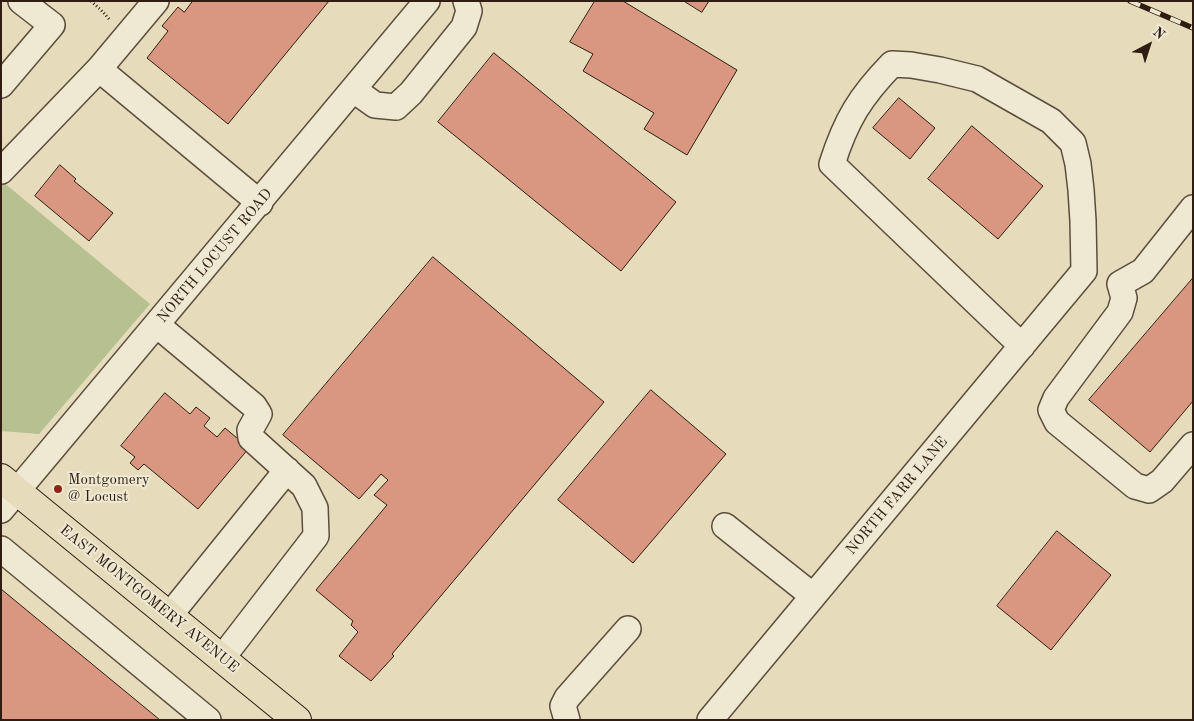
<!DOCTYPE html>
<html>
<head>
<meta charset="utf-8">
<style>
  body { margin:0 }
  #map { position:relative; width:1194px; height:721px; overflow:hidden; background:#e6dcbc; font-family:"Old Standard TT",serif }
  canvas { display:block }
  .frame { position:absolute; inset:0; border:2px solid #2f1d12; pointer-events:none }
  .north { position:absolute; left:1124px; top:20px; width:50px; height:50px; -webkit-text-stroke:4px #efe8d3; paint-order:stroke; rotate:40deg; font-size:14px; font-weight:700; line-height:20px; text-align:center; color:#2f1d12 }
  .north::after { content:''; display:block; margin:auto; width:18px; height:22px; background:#2f1d12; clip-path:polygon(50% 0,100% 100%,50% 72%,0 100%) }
</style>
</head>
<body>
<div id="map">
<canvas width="1194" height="721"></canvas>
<div class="frame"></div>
<div class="north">N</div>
</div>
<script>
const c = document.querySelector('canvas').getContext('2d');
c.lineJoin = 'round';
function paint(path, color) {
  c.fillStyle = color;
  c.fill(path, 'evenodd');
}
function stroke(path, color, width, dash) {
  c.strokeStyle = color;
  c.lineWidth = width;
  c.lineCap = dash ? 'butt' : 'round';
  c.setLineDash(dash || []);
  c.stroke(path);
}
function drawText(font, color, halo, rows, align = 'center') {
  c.font = font + ' "Old Standard TT",serif';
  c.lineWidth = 4;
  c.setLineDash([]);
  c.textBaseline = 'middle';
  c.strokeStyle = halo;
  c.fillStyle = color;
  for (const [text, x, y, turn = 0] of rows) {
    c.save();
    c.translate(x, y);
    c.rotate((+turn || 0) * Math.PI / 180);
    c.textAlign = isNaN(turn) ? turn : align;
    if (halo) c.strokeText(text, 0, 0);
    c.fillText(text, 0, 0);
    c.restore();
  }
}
paint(new Path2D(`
  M3,182L150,304L39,434L1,431V184Z`), '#b6c090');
const building = new Path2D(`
  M193,1H329L228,124L147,58L168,31L162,26L178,7L184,12Z
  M595,1H623L737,70L687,155L644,129L654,113L583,71L593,54L570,42Z
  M684,1H709L702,12Z
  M494,53L676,202L621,271L438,122Z
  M899,98L935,128L910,159L873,128Z
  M972,126L1043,186L998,239L928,179Z
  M60,165L76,179L74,181L113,213L89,241L35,196Z
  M433,257L604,402L392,654L394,656L371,681L339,656L358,632L351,625L353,621L316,590L387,505L374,495L388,480L381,474L359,499L283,435Z
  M1193,278V401L1150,452L1089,400Z
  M651,390L726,454L633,563L558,500Z
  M165,393L190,414L196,407L210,418L204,426L217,437L225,428L249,448L198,509L144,464L138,470L130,463L135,457L121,446Z
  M1057,531L1111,575L1051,650L997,606Z
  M1,589L160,720H1Z`);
paint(building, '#d99781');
stroke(building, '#2f1d12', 1);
const minor = new Path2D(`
  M99,69L260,203
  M1,85L52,25L21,1
  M354,90L375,105L396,107L411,93L464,27L469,11L466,1
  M1,171L99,69L156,1
  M1120,284L1124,298L1120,312L1056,398L1051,410L1057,422L1135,486L1149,490L1162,481L1193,445
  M1120,284L1143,271L1193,208
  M157,325L254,406L259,414L250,430L251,438L304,486L315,508L316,536L222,658
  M1022,346L832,164C846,120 860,97 892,64L911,65L940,70L977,79L1051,121L1073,143L1078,164L1081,190L1083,221L1084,271
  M1,510L427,1
  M725,526L813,596
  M1,549L208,720
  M169,616L287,470
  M567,720L563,706L567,698L628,629
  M710,720L1084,271`);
const major = new Path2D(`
  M1,478L297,720`);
stroke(minor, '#5d4d3c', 28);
stroke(major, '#2f1d12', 30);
stroke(new Path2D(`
  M91,1L101,10L110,20`), '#2f1d12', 3, [1, 2.5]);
stroke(minor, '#efe8d3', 25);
stroke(major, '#e6dcbc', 28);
const rail = new Path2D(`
  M1130,1L1193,28`);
stroke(rail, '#2f1d12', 5.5);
stroke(rail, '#efe8d3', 4, [11]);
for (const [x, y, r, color] of [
  [58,489,5,"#8f2418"]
]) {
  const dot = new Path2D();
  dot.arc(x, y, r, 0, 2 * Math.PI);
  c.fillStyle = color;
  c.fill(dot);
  stroke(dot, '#efe8d3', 2);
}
drawText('15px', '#2f1d12', '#efe8d3', [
  ["NORTH LOCUST ROAD",215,256,-50],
  ["NORTH FARR LANE",897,496,-50],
  ["EAST MONTGOMERY AVENUE",149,599,39]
]);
drawText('15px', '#2f1d12', '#efe8d3', [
  ["Montgomery",68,480],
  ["@ Locust",68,497]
], 'left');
</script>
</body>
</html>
